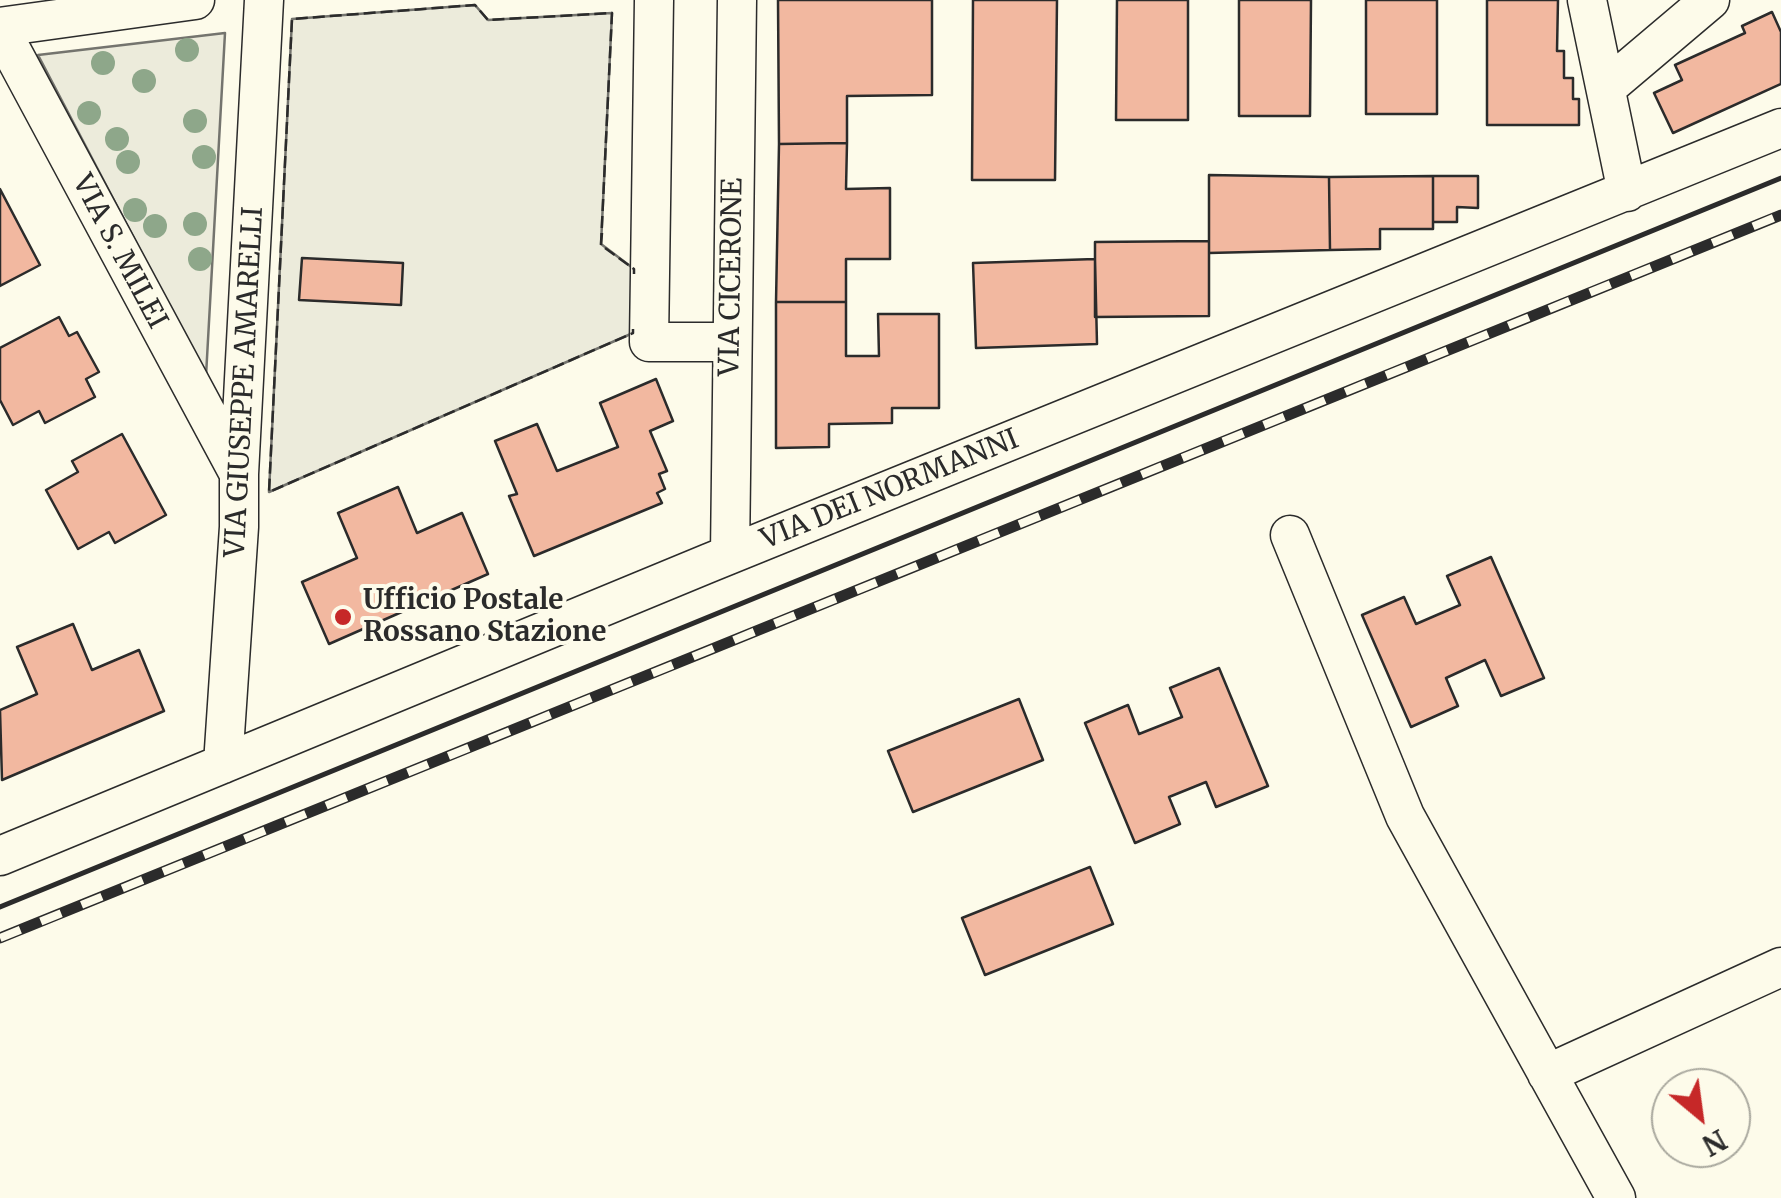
<!DOCTYPE html>
<html>
<head>
<meta charset="utf-8">
<style>
  body { margin:0 }
  #map { position:relative; width:1781px; height:1198px; overflow:hidden; background:#fdfbea; font-family:Merriweather,serif }
  canvas { display:block }
  .north { position:absolute; left:1651px; top:1068px; width:100px; height:100px; box-sizing:border-box; background:#fdfbea; border:2px solid #a9a89e; border-radius:50%; rotate:151deg; font-size:28px; font-weight:700; line-height:40px; text-align:center; color:#2b2b2b }
  .north::after { content:''; display:block; margin:auto; width:35px; height:45px; background:#c62828; clip-path:polygon(50% 0,100% 100%,50% 72%,0 100%) }
</style>
</head>
<body>
<div id="map">
<canvas width="1781" height="1198"></canvas>
<div class="north">N</div>
</div>
<script>
const c = document.querySelector('canvas').getContext('2d');
c.lineJoin = 'round';
function paint(path, color) {
  c.fillStyle = color;
  c.fill(path, 'evenodd');
}
function stroke(path, color, width, dash) {
  c.strokeStyle = color;
  c.lineWidth = width;
  c.lineCap = dash ? 'butt' : 'round';
  c.setLineDash(dash || []);
  c.stroke(path);
}
function drawText(font, color, halo, rows, align = 'center') {
  c.font = font + ' Merriweather,serif';
  c.lineWidth = 8;
  c.setLineDash([]);
  c.textBaseline = 'middle';
  c.strokeStyle = halo;
  c.fillStyle = color;
  for (const [text, x, y, turn = 0] of rows) {
    c.save();
    c.translate(x, y);
    c.rotate((+turn || 0) * Math.PI / 180);
    c.textAlign = isNaN(turn) ? turn : align;
    if (halo) c.strokeText(text, 0, 0);
    c.fillText(text, 0, 0);
    c.restore();
  }
}
const green = new Path2D(`
  M475,5L488,20L612,13L601,244L634,269L633,333L269,492L292,19Z
  M225,33L206,376L38,55Z`);
paint(green, '#ecebdb');
stroke(green, '#74746e', 2.5);
const building = new Path2D(`
  M778,0H932V95L847,96V143L779,144Z
  M973,0H1057L1055,180H972Z
  M1117,0H1188V120H1116Z
  M1239,0H1311L1310,116H1239Z
  M1366,0H1437V114H1366Z
  M1487,0H1558L1557,51H1564V78H1573V99H1579V125H1487Z
  M1772,12L1781,32V84L1673,133L1654,93L1682,80L1675,65L1745,33L1742,26Z
  M847,143L846,189L890,188V259H846V302H776L779,144Z
  M1209,175L1329,177L1330,250L1209,253Z
  M1433,176H1478V208L1457,207V222H1433Z
  M1433,176V229H1380V249L1330,250L1329,177Z
  M0,189L40,265L0,286Z
  M1209,241V316L1095,317V242Z
  M302,258L403,263L401,305L299,300Z
  M1095,259L1097,344L976,348L973,263Z
  M776,302H846V356H879L878,314H939V408H892V423L829,424V447L776,448Z
  M59,317L69,336L77,332L99,372L86,379L95,397L45,423L39,411L13,425L0,400V348Z
  M656,379L673,421L650,431L667,471L659,474L665,489L657,493L662,503L534,556L509,496L517,494L495,441L537,424L557,471L618,447L600,403Z
  M122,434L166,515L115,543L109,532L78,549L46,490L78,472L72,461Z
  M398,487L417,533L462,513L488,574L329,644L302,582L357,558L338,513Z
  M1491,557L1544,678L1501,696L1485,660L1446,678L1458,706L1411,727L1362,615L1404,597L1416,624L1460,605L1447,576Z
  M73,624L92,670L139,650L164,711L2,780L0,710L37,694L17,647Z
  M1219,668L1268,786L1216,807L1206,782L1169,797L1180,824L1135,843L1085,723L1128,705L1139,734L1182,717L1170,688Z
  M1019,699L1043,760L913,812L888,751Z
  M1090,867L1113,924L985,975L962,918Z`);
paint(building, '#f2b8a0');
stroke(building, '#2b2b2b', 2.5);
const minor = new Path2D(`
  M654,0L649,342H731
  M1587,0L1627,192
  M0,27L195,0
  M0,29L238,472
  M1606,88L1710,0
  M1290,535L1405,816L1616,1198
  M730,554L737,0
  M223,764L239,527V474L264,0
  M0,856L709,563L1781,128
  M1547,1074L1781,967`);
stroke(minor, '#2b2b2b', 41);
stroke(minor, '#fdfbea', 38);
const rail = new Path2D(`
  M0,938L1781,215`);
stroke(rail, '#2b2b2b', 11);
stroke(rail, '#fdfbea', 8, [22]);
stroke(new Path2D(`
  M602,233L601,245L634,269V274
  M601,245L612,13L488,20L475,5L292,19L269,492L633,333V329`), '#2b2b2b', 2.5, [12, 5]);
stroke(new Path2D(`
  M0,907L1781,178`), '#2b2b2b', 5);
c.fillStyle = '#8ea78a';
for (const [x, y] of [
  [187,50],
  [103,63],
  [144,81],
  [89,113],
  [195,121],
  [117,139],
  [204,157],
  [128,162],
  [135,210],
  [195,224],
  [155,226],
  [200,259]
]) {
  c.beginPath();
  c.arc(x, y, 12, 0, 2 * Math.PI);
  c.fill();
}
for (const [x, y, r, color] of [
  [343,617,10,"#c62828"]
]) {
  const dot = new Path2D();
  dot.arc(x, y, r, 0, 2 * Math.PI);
  c.fillStyle = color;
  c.fill(dot);
  stroke(dot, '#fdfbea', 4);
}
drawText('28px', '#2b2b2b', '#fdfbea', [
  ["VIA S. MILEI",119,252,62],
  ["VIA CICERONE",732,277,-89],
  ["VIA GIUSEPPE AMARELLI",245,382,-87],
  ["VIA DEI NORMANNI",890,490,-22]
]);
drawText('bold 28px', '#2b2b2b', '#fdfbea', [
  ["Ufficio Postale",363,601],
  ["Rossano Stazione",363,633]
], 'left');
</script>
</body>
</html>
